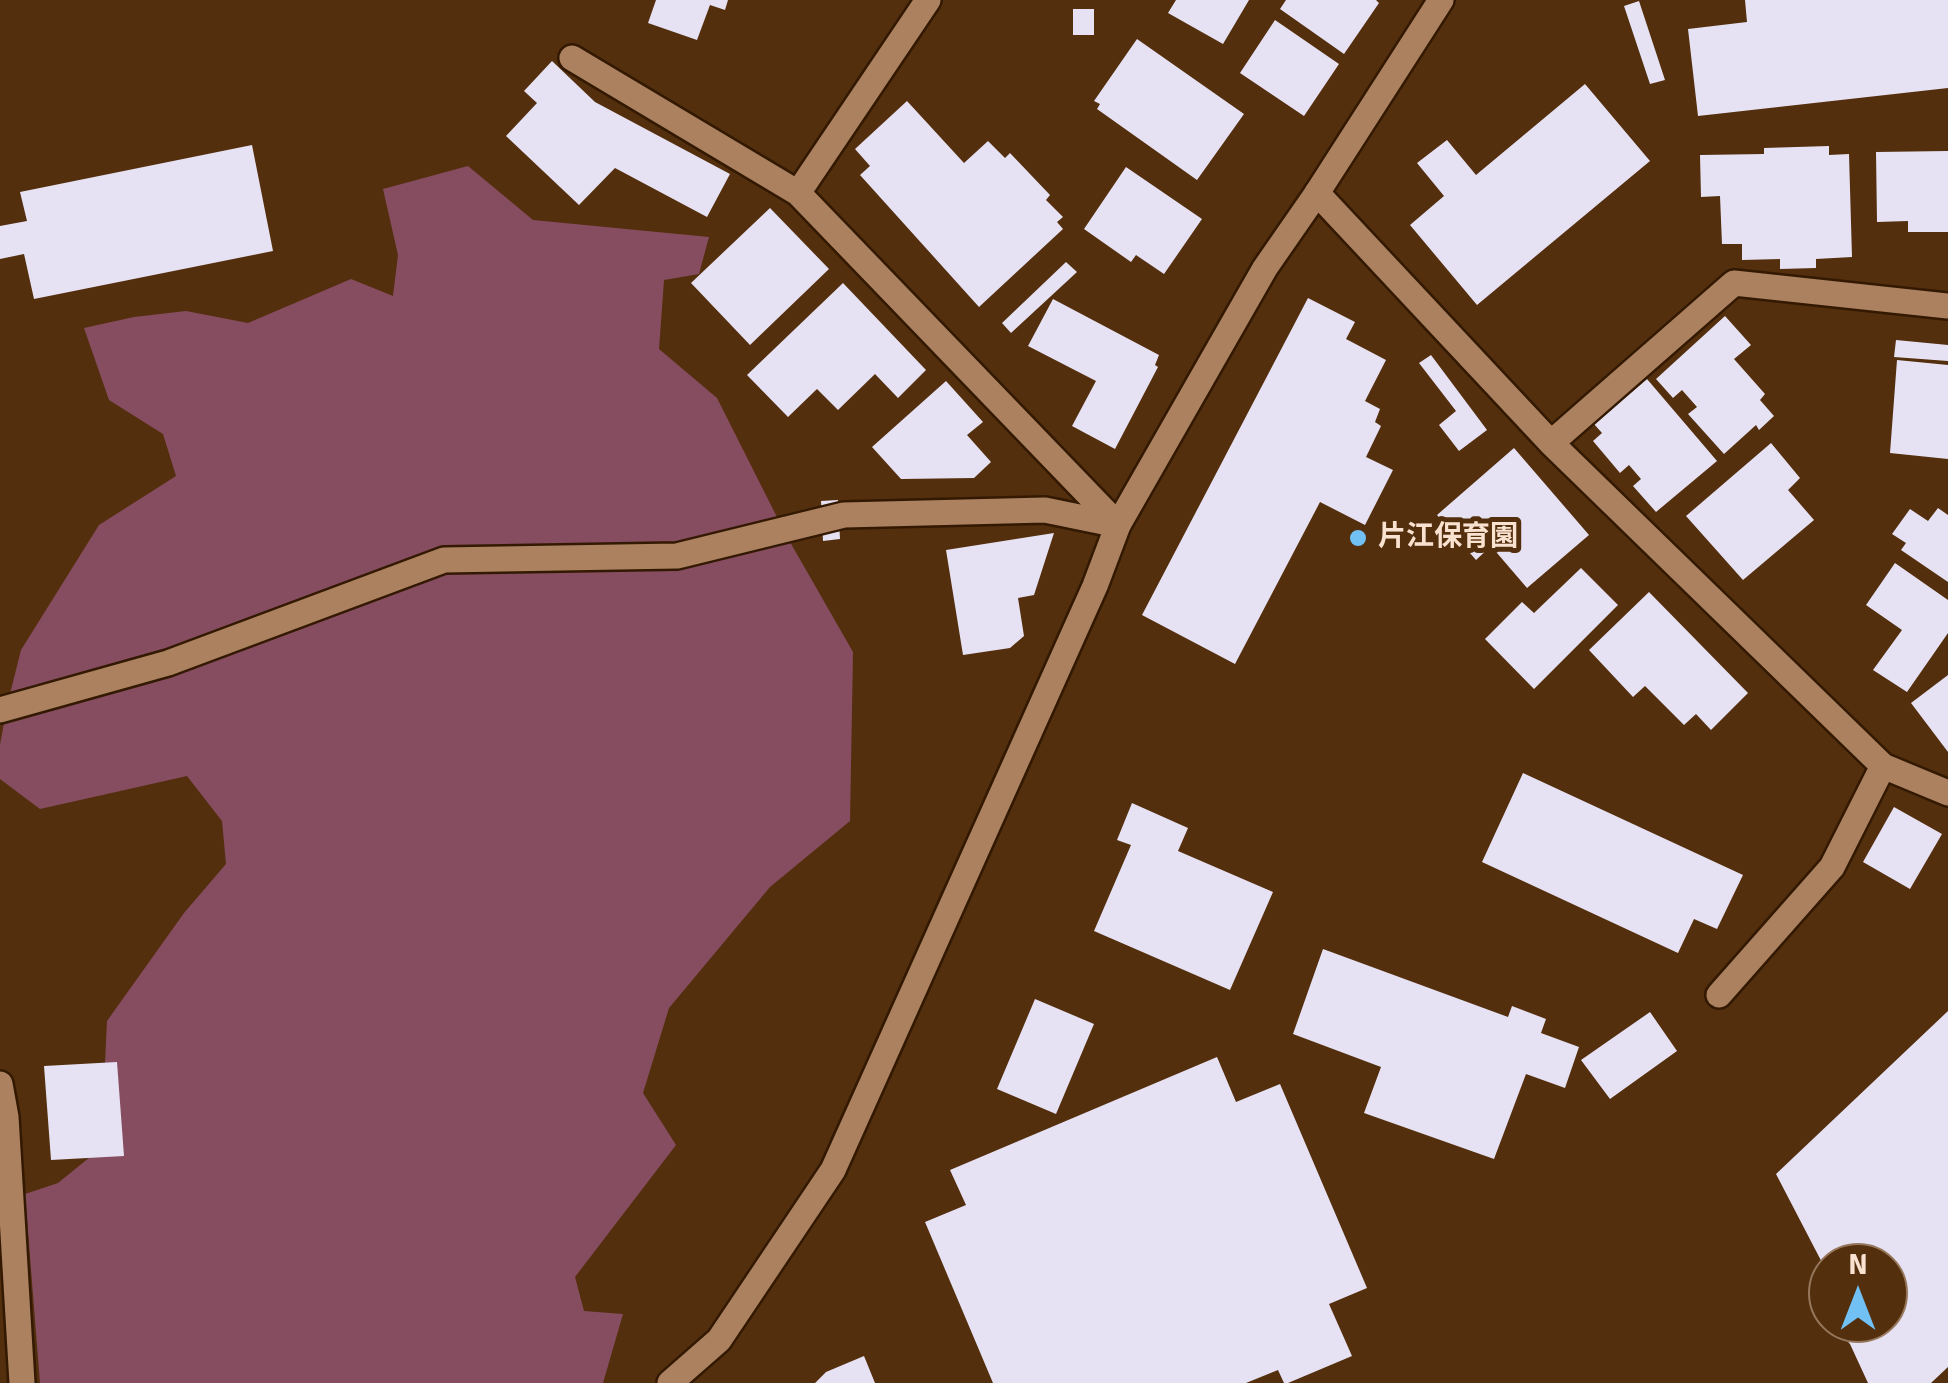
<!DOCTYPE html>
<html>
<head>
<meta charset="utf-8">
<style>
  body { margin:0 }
  #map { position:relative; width:1948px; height:1383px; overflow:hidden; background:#532f0e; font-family:Signika,sans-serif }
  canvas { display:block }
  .north { position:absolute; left:1808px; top:1243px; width:100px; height:100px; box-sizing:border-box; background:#532f0e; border:2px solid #96775c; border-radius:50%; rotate:0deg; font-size:28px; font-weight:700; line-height:40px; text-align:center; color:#fae2d1 }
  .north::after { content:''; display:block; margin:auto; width:35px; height:45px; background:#71c1f5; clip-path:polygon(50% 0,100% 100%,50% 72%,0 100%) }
</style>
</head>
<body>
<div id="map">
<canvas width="1948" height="1383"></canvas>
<div class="north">N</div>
</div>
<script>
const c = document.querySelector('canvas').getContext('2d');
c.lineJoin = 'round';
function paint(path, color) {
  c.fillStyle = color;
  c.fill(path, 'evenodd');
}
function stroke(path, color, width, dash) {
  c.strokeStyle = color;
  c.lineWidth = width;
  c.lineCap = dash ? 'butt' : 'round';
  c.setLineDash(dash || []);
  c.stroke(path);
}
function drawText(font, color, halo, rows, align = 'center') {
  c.font = font + ' Signika,"Noto Sans JP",sans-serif';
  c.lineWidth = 10;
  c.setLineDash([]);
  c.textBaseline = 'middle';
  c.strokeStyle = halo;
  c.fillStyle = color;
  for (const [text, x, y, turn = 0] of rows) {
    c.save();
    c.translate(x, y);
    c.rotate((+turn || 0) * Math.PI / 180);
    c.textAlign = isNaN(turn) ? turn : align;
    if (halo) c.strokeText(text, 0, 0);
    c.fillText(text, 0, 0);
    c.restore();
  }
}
paint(new Path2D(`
  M468,166L533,220L709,237L699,274L664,280L659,349L717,398L786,535L853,652L850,821L770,887L669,1008L643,1093L676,1145L575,1277L584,1311L623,1314L603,1383H40L25,1194L58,1183L101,1148L107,1021L184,913L226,864L222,821L187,776L40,809L0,779V745L7,706L21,650L99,525L176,476L163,434L109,400L84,328L134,317L186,311L248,323L351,279L393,296L398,255L383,189Z`), '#864d60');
paint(new Path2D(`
  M656,0H728L725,10L710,5L697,40L648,23Z
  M1176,0H1249L1223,44L1168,13Z
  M1286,0H1376L1379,3L1344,54L1280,9Z
  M1745,0H1948V88L1698,116L1688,29L1747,22Z
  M1639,1L1665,80L1650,84L1624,6Z
  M1073,9H1094V35H1073Z
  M1275,20L1339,64L1304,116L1240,73Z
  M1137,39L1244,114L1197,180L1097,109L1100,104L1094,101Z
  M552,61L595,102L730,174L707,217L615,168L579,205L506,136L537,103L524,91Z
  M1585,84L1650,161L1477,305L1410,225L1444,196L1417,163L1447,140L1476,175Z
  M907,101L964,163L988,141L1005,158L1010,153L1050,195L1046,200L1063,217L1057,222L1063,229L979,307L860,175L870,166L855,149Z
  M252,145L273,251L34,299L24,254L0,259V226L27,221L20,192Z
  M1829,146V155L1849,154L1852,257L1816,259V268L1780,269V259L1742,260V244H1722L1720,196L1701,197L1700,155L1764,154V148Z
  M1948,151V232H1908V221L1877,222L1876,152Z
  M1126,167L1202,219L1164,274L1136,255L1131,262L1084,229Z
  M770,208L829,269L750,345L691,283Z
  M1066,262L1077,272L1011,333L1002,323Z
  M843,283L926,370L898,398L875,374L838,410L817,389L788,417L747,375Z
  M1308,298L1355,322L1346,339L1386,360L1365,401L1380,409L1375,422L1381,426L1366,457L1393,470L1365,525L1320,502L1235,664L1142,615Z
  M1053,299L1159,355L1155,365L1158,367L1115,449L1072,426L1096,381L1028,346Z
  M1725,316L1751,345L1734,359L1765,394L1760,400L1774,416L1759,430L1756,425L1724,454L1688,414L1697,407L1682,390L1673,398L1656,379Z
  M1896,340L1948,345V361L1894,357Z
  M1431,355L1487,430L1459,451L1439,425L1456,411L1419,363Z
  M1897,360L1948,365V459L1890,453Z
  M1647,379L1717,461L1656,512L1633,486L1641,479L1629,465L1620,473L1593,441L1602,433L1594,424Z
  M946,381L983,422L967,435L991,462L974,478L901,479L872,447Z
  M1771,443L1800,478L1788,490L1814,520L1743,580L1686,516Z
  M1514,448L1589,535L1527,588L1491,546L1476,560L1437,515Z
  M838,500L840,539L823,541L821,501Z
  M1938,508L1948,515V582L1901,550L1906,543L1892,534L1910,509L1928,521Z
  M1054,533L1034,595L1018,598L1024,636L1010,648L963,655L946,550Z
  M1895,563L1948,600V633L1907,692L1873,670L1902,630L1866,605Z
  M1581,568L1618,605L1534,689L1485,639L1522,602L1534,613Z
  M1649,592L1748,693L1711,730L1696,714L1684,725L1645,686L1633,697L1589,650Z
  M1948,675V752L1911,703Z
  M1523,773L1743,875L1717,929L1694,919L1678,953L1482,862Z
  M1132,803L1188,828L1178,851L1273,892L1230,990L1094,931L1131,845L1117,840Z
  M1894,807L1942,834L1910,889L1863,862Z
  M1323,949L1508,1017L1512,1006L1546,1019L1541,1033L1579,1047L1565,1088L1526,1074L1494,1159L1364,1113L1381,1067L1293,1034Z
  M1035,999L1094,1024L1056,1114L997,1089Z
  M1948,1011V1367L1931,1383H1868L1850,1344L1830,1323H1888V1263H1828V1274L1776,1174Z
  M1650,1012L1677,1051L1610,1099L1581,1060Z
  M1217,1057L1236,1102L1280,1084L1367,1288L1329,1304L1352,1356L1288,1383H1284L1278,1370L1246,1383H993L925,1222L966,1205L950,1170Z
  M117,1062L124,1156L51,1160L44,1066Z
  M1828,1285V1321L1810,1303Z
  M864,1356L875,1383H815L826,1372Z`), '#e7e2f3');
const lane = new Path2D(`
  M572,58L798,193L1118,525
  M798,193L928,0
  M0,710L168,663L444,560L677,556L844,515L1045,510L1118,525
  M0,1084L6,1117L22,1383`);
const street = new Path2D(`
  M1317,193L1551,443L1883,766L1948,793
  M1551,443L1734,283L1948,306
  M1719,995L1832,867L1883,766`);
const secondary = new Path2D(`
  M670,1383L719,1340L833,1170L1095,586L1118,525L1265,268L1317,193L1441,0`);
stroke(lane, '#331901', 30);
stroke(street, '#331901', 30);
stroke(secondary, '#331901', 30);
stroke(lane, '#ab8160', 25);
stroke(street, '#ab8160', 25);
stroke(secondary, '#ab8160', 25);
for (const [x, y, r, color] of [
  [1358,538,10,"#71c1f5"]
]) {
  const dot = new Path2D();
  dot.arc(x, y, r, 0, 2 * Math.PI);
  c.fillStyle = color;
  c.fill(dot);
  stroke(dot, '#532f0e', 4);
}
drawText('bold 28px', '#fae2d1', '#532f0e', [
  ["片江保育園",1378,538]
], 'left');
</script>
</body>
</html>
